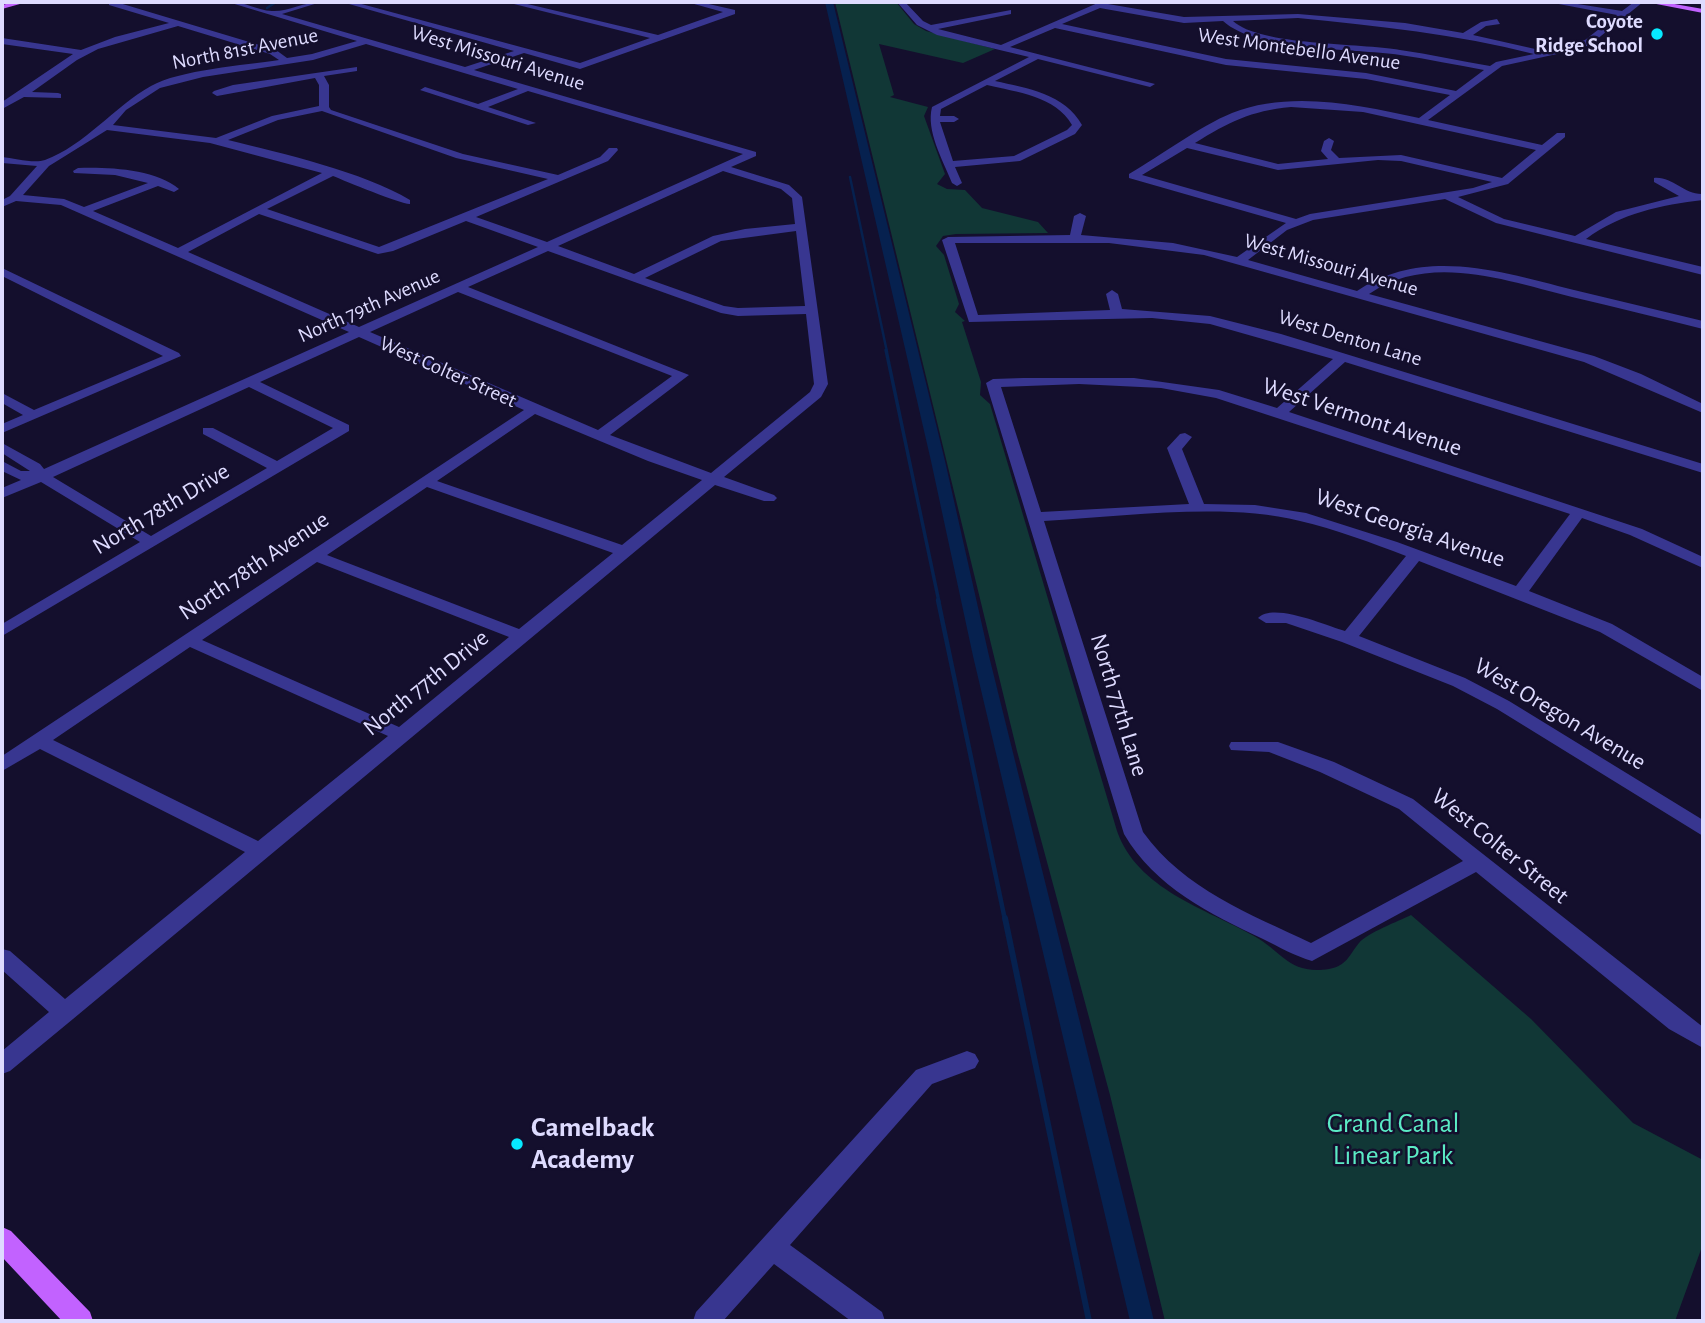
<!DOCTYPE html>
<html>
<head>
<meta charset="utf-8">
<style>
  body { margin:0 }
  #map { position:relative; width:1705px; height:1323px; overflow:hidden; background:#140f2d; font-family:"Alegreya Sans",sans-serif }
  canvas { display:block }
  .frame { position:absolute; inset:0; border:4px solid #dedbff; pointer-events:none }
</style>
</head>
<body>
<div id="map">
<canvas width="1705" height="1323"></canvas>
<div class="frame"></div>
</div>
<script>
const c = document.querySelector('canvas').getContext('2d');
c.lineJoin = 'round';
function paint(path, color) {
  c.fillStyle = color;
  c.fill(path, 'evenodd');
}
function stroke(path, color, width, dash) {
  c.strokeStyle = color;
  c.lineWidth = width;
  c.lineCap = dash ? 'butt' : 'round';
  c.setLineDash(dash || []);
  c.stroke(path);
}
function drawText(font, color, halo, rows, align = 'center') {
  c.font = font + ' "Alegreya Sans",sans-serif';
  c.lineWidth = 5;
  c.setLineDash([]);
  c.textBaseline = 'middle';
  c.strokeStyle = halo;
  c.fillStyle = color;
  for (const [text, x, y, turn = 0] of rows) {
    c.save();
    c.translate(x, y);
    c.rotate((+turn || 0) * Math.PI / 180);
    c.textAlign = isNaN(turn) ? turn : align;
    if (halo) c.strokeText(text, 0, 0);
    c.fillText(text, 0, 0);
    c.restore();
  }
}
paint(new Path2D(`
  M835,2H896L914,24L926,31L995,49L963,63L879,44L894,95L890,97L928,107L924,116L945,174L937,184L947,189L965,190L982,208L1038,222L1048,233L956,234L943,236L936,246L944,255L959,304L955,312L965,321L962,322L981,382L980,395L990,404L1117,831C1137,889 1206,909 1254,936C1283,952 1289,975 1329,969C1347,966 1349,955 1359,943C1367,933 1399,921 1411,915L1531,1019L1633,1123L1703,1160V1244L1675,1321H1165L1110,1095L1017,751Z`), '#113736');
stroke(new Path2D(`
  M267,8L276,2
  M850,177L887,352`), '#06214f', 2.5);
stroke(new Path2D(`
  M886,350L939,602`), '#06214f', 3.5);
stroke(new Path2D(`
  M938,600L1005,920`), '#06214f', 4.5);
stroke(new Path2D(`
  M1005,918L1089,1321`), '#06214f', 6);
paint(new Path2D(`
  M825,2H833L945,461L989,656L1154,1321H1130L973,656L931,461Z`), '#06214f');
paint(new Path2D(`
  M109,2H116L276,50L287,58L312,54L357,41L228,2C244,1 256,10 272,11C287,12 304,2 321,2L282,14L465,67L514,51L342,2H354L580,63L650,38L506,2H519L658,35L723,12L687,2H700L735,10V14L580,69L524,53L474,70L756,152V156L731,167L789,185L802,197L828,384L821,397L724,477L774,495L777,498L774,501H764L715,485L73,1019L10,1071L2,1074V1051L49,1012L2,970V949L10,951L65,999L245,852L40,749L2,771V756L524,410L359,337L260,382L349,425V431L2,636V624L140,542L41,482L2,498V488L21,480L2,471V461L21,471H30L2,453V443L40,464L44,469L349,332L61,205L16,201L2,207V200L10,196L37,166L2,163V157C14,158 34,164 45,160C84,146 115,106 151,86C179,70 245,65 279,60L270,54L178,26L98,49L77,60L32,92L58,93L61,94V98L24,97L2,109V102L73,54L2,44V38L81,50L115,37L169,23L109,5ZM366,44L518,89L478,104L425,87L420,90L528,125L536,123L488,107L528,91L743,154L547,242L476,217L608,161L618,150L617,148H609L600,157L558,175L463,154L331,110L329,107V85L324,76L357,71V67L233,85L214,91L212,93L217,96L315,78L319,85V106L272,116L216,138L113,125L126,110L160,88L203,77L313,60ZM322,111L456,158L548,179L379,247L267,209L333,176C345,181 403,205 410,204V200C364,172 281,153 228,140L278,120ZM107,130L210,143L322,173L178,248L93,211L158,186L174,192L179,189C155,169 109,167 78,168L73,171L74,173L115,175L148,183L84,207L64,199L23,195L49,166ZM723,171L781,189L792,198L795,224L745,229L713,236L634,274L558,246ZM259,214L378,254L393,251L466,221L538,247L359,327L188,252ZM796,231L805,306L738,308L724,306L645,278L721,241ZM548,251L721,313L738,316L806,314L814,384L810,392L711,473L610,435L689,375L468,287ZM458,292L672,376L598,430L370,332ZM249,387L333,428L277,461L213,428H203V434L267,468L151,536L53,477ZM535,414L648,461L702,480L622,545L437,481ZM427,487L613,553L519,629L327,555ZM317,562L509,637L399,727L202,640ZM190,647L388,736L258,841L53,740Z
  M897,2H905L923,21L931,25L1011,10V14L938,29L1001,45L1100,2H1110L1108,4L1184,17L1298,14L1405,23L1463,33L1481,22L1497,19L1500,24L1486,26L1473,35L1544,51L1585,40L1617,15L1548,2H1565L1622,11L1634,2H1643L1591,44L1580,49L1502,66L1428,120L1542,145L1557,133H1565V137L1508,184L1458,197L1504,219L1575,236L1616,212L1679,196L1654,182V178C1672,176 1684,195 1703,194V200C1661,205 1621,213 1586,239L1703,267V275L1496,223L1445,199L1313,220L1287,230L1248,260L1357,291C1424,246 1502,272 1574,290C1617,300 1660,311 1703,321V329C1659,318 1616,307 1572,297C1507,281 1430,252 1369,294L1594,356L1641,374L1703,404V413L1584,362L1204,255L1109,243H955L978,315L1110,310L1106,294L1112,290L1118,294L1122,309L1210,316L1281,334L1703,464V473L1345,362L1289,412L1642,529L1703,557V568L1630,535L1582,518L1529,591L1612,624L1703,677V691L1600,632L1419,561L1359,636L1465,678L1509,701L1703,820V836L1497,709L1453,686L1342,642L1286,623H1266L1258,618C1273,602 1325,625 1345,631L1406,556C1372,543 1335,529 1300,521C1223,502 1123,517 1044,521L1143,832C1184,889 1250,914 1311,943L1463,861L1399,809L1320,772L1269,752L1231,750L1229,746L1231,742H1278L1334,762L1413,799L1703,1027V1048L1669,1029L1476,872L1312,961C1295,956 1279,947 1263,939C1210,914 1155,887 1124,834L986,383L993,379L1023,378H1134L1219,390L1277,408L1333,359L1210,324L1152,318L969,322L942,240L948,237L1070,235L1074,216L1080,213L1086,216L1081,235L1173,243L1237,257L1286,223L1129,178V174C1160,156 1200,126 1232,113C1291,90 1359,105 1419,118L1450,95L1366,79L1226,65L1055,28L1010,47L1155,84L1150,87L1038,59L995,81C1027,88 1065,94 1082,125L1075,134L1020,161L955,167L962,183L957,186L952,183C942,158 926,131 932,107L1029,57L937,35L917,25ZM1100,8L1184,23L1223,21C1257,52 1353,48 1400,55C1428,59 1456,65 1484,70L1456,91L1366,73L1226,59L1062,24ZM1298,18C1378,26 1456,34 1534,54L1496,62L1490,66C1460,61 1430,54 1400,50C1361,43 1260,46 1233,21ZM987,85C1016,92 1056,96 1072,125L1067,130L1014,156L953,161L940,122H954L959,119L954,116H940L941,109ZM1291,107L1363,112L1536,150L1502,178L1401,155L1339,158L1331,150L1334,141L1329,138L1324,141L1321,151L1328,159L1278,164L1195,143C1229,122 1250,111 1291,107ZM1187,148L1278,170L1378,160L1401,161L1492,182L1473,188L1310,214L1296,219L1142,175ZM1079,384L1161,388L1216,398L1570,514L1516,586L1397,542L1306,513L1255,505L1204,504L1182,449L1192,437L1185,433L1180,434L1167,448L1189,504L1041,512L1001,387Z
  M2,268L179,353L181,356L2,433V424L23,415L2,403V393L34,410L163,356L2,276Z
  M967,1051L975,1054L979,1061L975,1068L932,1084L790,1245L882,1312L885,1321H851L774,1264L723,1321H693L696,1312L916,1070Z`), '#383690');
paint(new Path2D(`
  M14,2H27L2,9V5Z
  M1646,2H1663L1703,9V13Z
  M2,1227L11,1231L90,1312L93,1321H62L2,1257Z`), '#c262ff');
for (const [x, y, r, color] of [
  [1657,34,7,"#07e9ff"],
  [517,1144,7,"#07e9ff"]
]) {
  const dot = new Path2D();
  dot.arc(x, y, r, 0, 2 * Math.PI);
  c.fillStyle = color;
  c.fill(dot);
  stroke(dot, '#140f2d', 2.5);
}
drawText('bold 21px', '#dedbff', '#140f2d', [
  ["Coyote",1643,22],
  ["Ridge School",1643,46]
], 'right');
drawText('21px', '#dedbff', '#140f2d', [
  ["North 81st Avenue",245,49,-11],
  ["West Montebello Avenue",1299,49,8],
  ["West Missouri Avenue",498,58,17],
  ["West Missouri Avenue",1331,265,16],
  ["North 79th Avenue",369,306,-24],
  ["West Denton Lane",1350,338,17],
  ["West Colter Street",448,372,24]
]);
drawText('24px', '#dedbff', '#140f2d', [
  ["West Vermont Avenue",1362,417,18],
  ["North 78th Drive",161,509,-31],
  ["West Georgia Avenue",1410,528,19],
  ["North 78th Avenue",254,566,-34],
  ["North 77th Drive",426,683,-39],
  ["North 77th Lane",1119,705,73],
  ["West Oregon Avenue",1560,714,31],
  ["West Colter Street",1500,846,39]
]);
drawText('28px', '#5bebc5', '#140f2d', [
  ["Grand Canal",1393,1124],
  ["Linear Park",1393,1156]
]);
drawText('bold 28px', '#dedbff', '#140f2d', [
  ["Camelback",531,1128],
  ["Academy",531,1160]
], 'left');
</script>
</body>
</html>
